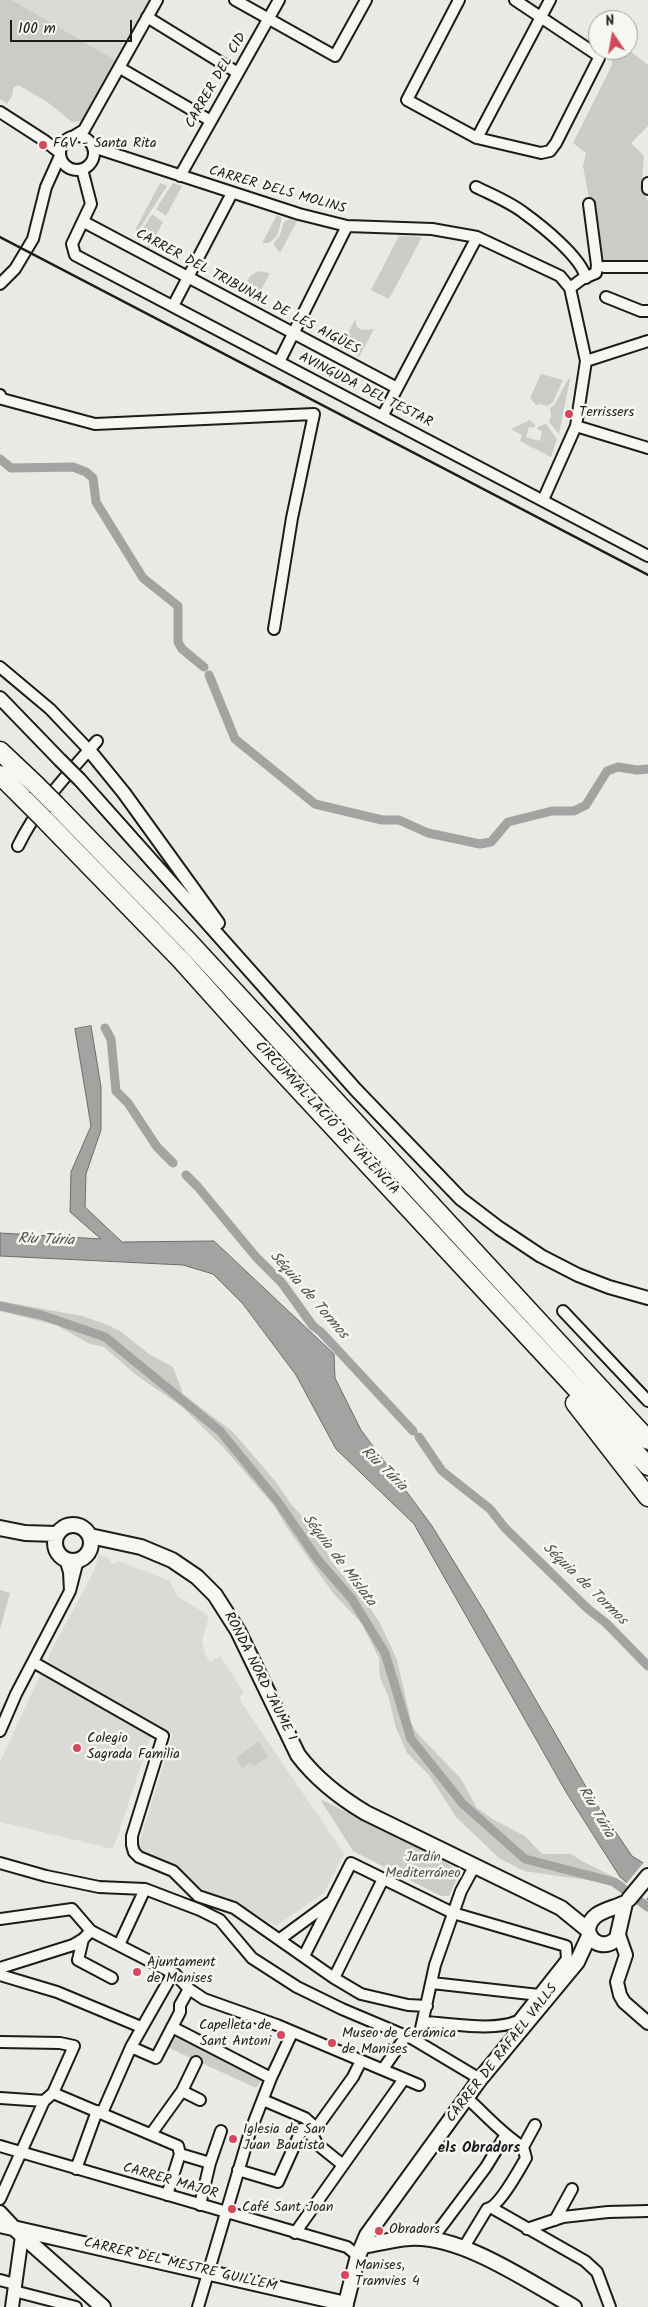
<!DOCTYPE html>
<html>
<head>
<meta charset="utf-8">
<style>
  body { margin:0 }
  #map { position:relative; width:648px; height:2307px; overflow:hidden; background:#e9e9e5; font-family:Kalam,sans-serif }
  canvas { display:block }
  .north { position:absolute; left:588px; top:10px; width:50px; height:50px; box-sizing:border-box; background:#f6f6f2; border:1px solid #9f9f9c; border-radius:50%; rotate:348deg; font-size:14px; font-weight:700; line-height:20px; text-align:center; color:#1c1c1c }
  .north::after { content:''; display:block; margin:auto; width:18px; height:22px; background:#d1495b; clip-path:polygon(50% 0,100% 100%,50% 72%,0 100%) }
  .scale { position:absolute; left:10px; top:20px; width:122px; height:22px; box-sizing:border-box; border:2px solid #1c1c1c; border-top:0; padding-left:6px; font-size:15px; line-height:18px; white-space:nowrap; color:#1c1c1c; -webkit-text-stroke:4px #f6f6f2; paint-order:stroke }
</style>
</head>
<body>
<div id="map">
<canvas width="648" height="2307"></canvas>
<div class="north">N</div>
<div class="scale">100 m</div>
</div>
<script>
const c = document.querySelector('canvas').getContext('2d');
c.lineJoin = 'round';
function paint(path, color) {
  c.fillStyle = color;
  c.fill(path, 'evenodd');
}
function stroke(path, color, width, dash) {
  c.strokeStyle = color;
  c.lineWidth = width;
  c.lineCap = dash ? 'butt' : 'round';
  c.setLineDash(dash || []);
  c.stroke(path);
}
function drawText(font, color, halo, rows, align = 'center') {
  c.font = font + ' Kalam,sans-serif';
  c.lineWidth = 5;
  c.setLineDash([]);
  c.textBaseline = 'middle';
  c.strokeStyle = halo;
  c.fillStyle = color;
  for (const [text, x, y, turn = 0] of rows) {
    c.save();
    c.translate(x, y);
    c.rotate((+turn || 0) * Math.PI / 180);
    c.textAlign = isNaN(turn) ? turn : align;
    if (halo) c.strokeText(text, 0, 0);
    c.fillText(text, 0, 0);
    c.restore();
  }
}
paint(new Path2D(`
  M12,0H151L117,61Z
  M99,1554L109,1558L112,1564L118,1561L170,1581L177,1596L209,1616L202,1641L206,1656L210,1662L220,1656L244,1693L240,1696L241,1702L344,1854L324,1893L276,1926L237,1903L203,1890L181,1870L141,1852L138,1847L173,1734L154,1727L51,1667L48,1662L49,1655L94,1571Z
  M41,1673L152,1733L113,1849L0,1822V1762Z`), '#dadad6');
paint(new Path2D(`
  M0,0H12L117,61L83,121L72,122L46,101L18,85L13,88L12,96L7,104L0,99Z
  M628,49L648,65V126L631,143L644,156L641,188L648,201V260H600L583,166L586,153L573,143L612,65L611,50Z
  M160,183L167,186L138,231L135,230Z
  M173,183L182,186L166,216L156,209Z
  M152,214L163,222L149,248L147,247L150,241L141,236L136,240Z
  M277,215L282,218L277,236L269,243H262Z
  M290,219L297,221L280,253L273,244L279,237L284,222Z
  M399,236L422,237L389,299L371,290Z
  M258,271L270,273L257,297L244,290L250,276Z
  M355,320L357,327L361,330L374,329L359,357L357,356L360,351L350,346L347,351L340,348Z
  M541,374L563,380L553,402L547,406L540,404L536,405L530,398Z
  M568,379H570L559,434L549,422L551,415L550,408L555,404Z
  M530,420L535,425L534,428L529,427L526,437L540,441L542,431L537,429L539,426L546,424L557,439L551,457L520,441L522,435L512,430L513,428Z
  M0,1301L82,1316L108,1325L120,1331L149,1354L173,1367L183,1394L232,1431L276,1482L291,1504L318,1534L331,1561L368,1605L380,1623L397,1660L412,1725L418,1734L461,1779L477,1808L494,1820L525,1836L542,1854H571L582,1861L624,1882L648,1902V1910L616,1887L600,1882L524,1871L499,1858L456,1817L429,1775L407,1753L396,1728L388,1695L380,1678L379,1658L362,1624L333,1593L287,1528L275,1507L223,1447L182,1407L135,1374L104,1347L90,1344L56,1325L0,1311Z
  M0,1590L10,1593L0,1629Z
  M259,1741L268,1757L254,1766L251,1763L242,1768L236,1758Z
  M320,1799L432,1853L454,1868L457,1878L449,1896H441L353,1851Z
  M174,2029L263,2077L256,2088L165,2046Z`), '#cbcbc7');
const water = new Path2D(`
  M91,1026L101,1087V1130L86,1174L85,1207L122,1242L214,1241L334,1354L335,1378L361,1430L432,1526L486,1614L593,1799L632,1856L648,1866V1900L620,1877L566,1792L414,1524L336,1449L296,1375L243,1304L213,1274L183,1265L0,1256V1233L101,1239L70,1212L71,1172L91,1126L75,1029Z`);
paint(water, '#a3a3a1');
stroke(water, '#6d6d6c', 1);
paint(new Path2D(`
  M645,1861L648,1863V1897L645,1901L625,1885Z`), '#e9e9e5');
stroke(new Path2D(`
  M0,459L11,468L73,467L86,472L93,478L96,502L143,578L178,606V642L182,649L204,667
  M209,675L235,739L315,804L382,820H399L428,833L480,844L491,842L508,822L552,811H574L586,805L607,771L618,767L637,770L648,769
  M105,1028L111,1039L116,1091L128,1103L157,1147L173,1163
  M186,1175L198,1187L256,1257L282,1283L313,1326L321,1332L413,1431
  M0,1306L41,1315L105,1337L220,1431L278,1502L318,1560L352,1599L385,1653L411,1739L463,1804L525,1859L614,1882L648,1907
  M419,1437L442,1471L490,1509L505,1528L588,1609L606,1623L648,1666`), '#a3a3a1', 9);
const minor = new Path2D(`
  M235,0L335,56L366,0
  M459,0L407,100L477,138L541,153L550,151L556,143L599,58L596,54L515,0
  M147,17L238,73
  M120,68L211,121
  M0,112L45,141L60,153
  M74,136L84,130L157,0
  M60 153a17 17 0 1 1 34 0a17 17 0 1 1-34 0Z
  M477,138L550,0
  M93,147L299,214L347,226L432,229L477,237L560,276L570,288L586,361L576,426L543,500
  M82,169L91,204L72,244L75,255L648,556
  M180,176L279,0
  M648,183V189
  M476,187C492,195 510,202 524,213C542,226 581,257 586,278
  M84,222L397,388
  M604,267H648
  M0,284L15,269L33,239L46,187L60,156
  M570,288L582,279L596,273L597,265L589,204
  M606,297L641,311H648
  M173,306L232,193
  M586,361L648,341
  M279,362L347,226
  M0,395L2,399L95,424L314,414L292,518L274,629
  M383,415L477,237
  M576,426L648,448
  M0,667L50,709L89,750
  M18,846C38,805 67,775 97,741
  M563,1311L648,1401
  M65,1559L69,1572L70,1591L78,1560
  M33,1662L163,1736L132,1836V1845L134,1852L139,1857L173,1871L198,1896L234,1908L334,1978L361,1994L408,2005L427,2006
  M0,1731L16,1694L70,1591
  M0,1863L46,1876L99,1887L145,1889L200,1910L220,1920L252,1958L297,1987L342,2009L413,2039L480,2079
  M0,1919L72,1909L91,1931L175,1974L189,1989L204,1999L277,2025L419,2085
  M83,1939L78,1960L112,1978
  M280,1939L329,1903
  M119,1945L145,1889
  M304,1956L351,1863L453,1913L566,1946L567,1959L518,2021C493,2032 451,2023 424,2022
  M0,1968L73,1945L83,1939L91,1931
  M0,1975L57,1992L141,2027
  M334,1978L383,1879
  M432,1983L539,1995
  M172,2027L271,2078
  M413,2039L420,2033L435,1965L461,1891L474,1867
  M0,2042L60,2043L74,2046L53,2093L44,2101L0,2199
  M131,2047L156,2058L180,2012V2005L189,1989
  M383,2069L406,2036
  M182,2091L200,2100
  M53,2093L178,2146L180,2154L210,2163
  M0,2098L44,2101
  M263,2100L305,2118L316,2128
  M102,2113L131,2047L173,1973
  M151,2134L182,2091L196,2062
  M312,2134L317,2144L343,2165
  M0,2146L347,2247L358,2256
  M523,2147L535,2125
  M76,2169L97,2111
  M238,2170L278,2182L302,2129L312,2134L353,2077L361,2061
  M167,2195L180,2154
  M200,2205L210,2163L221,2131
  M492,2208L585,2261L597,2272L610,2307
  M555,2220L572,2189
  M527,2229L563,2217L608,2212L648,2211
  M295,2233L404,2079
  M432,2239L486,2167L505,2136
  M464,2247L487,2209C499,2207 519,2170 526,2158L523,2147C502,2134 486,2115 467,2098
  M0,2280L15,2284
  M14,2291L76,2307
  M198,2307L250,2132L271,2078L292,2033`);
const tertiary = new Path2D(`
  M0,698L60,760
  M89,750L124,793L218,923
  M80,780L356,1090L461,1199L499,1228L541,1256L578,1275L609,1287L648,1298
  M619,1935L626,1955L617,1982L620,1995L624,2002L648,2023
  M0,2212L15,2228
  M12,2307L22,2236`);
const secondary = new Path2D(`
  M55 1543a18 18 0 1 1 36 0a18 18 0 1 1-36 0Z
  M0,1528L25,1533L56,1534
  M90,1536L141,1547L172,1560L197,1577L215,1595L238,1631L298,1755C317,1780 339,1797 366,1813L561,1908L588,1930
  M629,1899L648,1876
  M625,1903L617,1938C607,1949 591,1945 588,1930C590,1911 611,1910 625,1903Z
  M0,2225L346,2304
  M16,2230L103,2307
  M364,2246C379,2243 394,2239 410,2238C462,2235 529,2282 574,2307
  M345,2307L358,2256L367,2235L480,2079L577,1962L589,1936`);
const motorway = new Path2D(`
  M0,751L36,785
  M0,775L25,800
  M55,804L189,942L648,1440
  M44,819L181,960L260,1048L648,1466
  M575,1403L648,1497`);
stroke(minor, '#1c1c1c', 14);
stroke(tertiary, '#1c1c1c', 16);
stroke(secondary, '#1c1c1c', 18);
stroke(motorway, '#1c1c1c', 21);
stroke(minor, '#f6f6f2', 10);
stroke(tertiary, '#f6f6f2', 12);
stroke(secondary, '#f6f6f2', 14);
stroke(motorway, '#f6f6f2', 18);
stroke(new Path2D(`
  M0,237L648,575`), '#1c1c1c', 2.5);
const tertiaryBridge = new Path2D(`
  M60,760L80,780`);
const motorwayBridge = new Path2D(`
  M36,785L55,804
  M25,800L44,819`);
stroke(tertiaryBridge, '#1c1c1c', 16, []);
stroke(motorwayBridge, '#1c1c1c', 21, []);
stroke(tertiaryBridge, '#f6f6f2', 12);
stroke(motorwayBridge, '#f6f6f2', 18);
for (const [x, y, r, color] of [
  [43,145,5,"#d1495b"],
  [569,414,5,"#d1495b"],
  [77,1748,5,"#d1495b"],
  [137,1972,5,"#d1495b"],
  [281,2035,5,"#d1495b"],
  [332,2043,5,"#d1495b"],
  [233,2139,5,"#d1495b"],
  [232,2209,5,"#d1495b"],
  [379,2231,5,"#d1495b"],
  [345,2275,5,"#d1495b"]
]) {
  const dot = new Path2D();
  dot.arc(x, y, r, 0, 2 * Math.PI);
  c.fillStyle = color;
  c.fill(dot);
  stroke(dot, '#f6f6f2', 2);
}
drawText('14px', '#1c1c1c', '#f6f6f2', [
  ["CARRER DEL CID",217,81,-60],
  ["CARRER DELS MOLINS",277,191,16],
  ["CARRER DEL TRIBUNAL DE LES AIGÜES",247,293,28],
  ["AVINGUDA DEL TESTAR",365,391,27],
  ["CIRCUMVAL·LACIÓ DE VALÈNCIA",326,1119,47],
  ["RONDA NORD JAUME I",259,1677,63],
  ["CARRER DE RAFAEL VALLS",503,2054,-52],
  ["CARRER MAJOR",170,2182,16],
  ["CARRER DEL MESTRE GUILLEM",180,2266,13]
]);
drawText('14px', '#1c1c1c', '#f6f6f2', [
  ["FGV - Santa Rita",53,145],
  ["Terrissers",579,414],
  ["Colegio",87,1740],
  ["Sagrada Familia",87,1756],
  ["Ajuntament",147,1964],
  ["de Manises",147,1980],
  ["Capelleta de",271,2027,"right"],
  ["Sant Antoni",271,2043,"right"],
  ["Museo de Cerámica",342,2035],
  ["de Manises",342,2051],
  ["Iglesia de San",243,2131],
  ["Juan Bautista",243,2147],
  ["Café Sant Joan",242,2209],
  ["Obradors",389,2231],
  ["Manises,",355,2267],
  ["Tramvies 4",355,2283]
], 'left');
drawText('14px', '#51514f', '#f6f6f2', [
  ["Jardín",423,1859],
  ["Mediterráneo",423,1875]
]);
drawText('italic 15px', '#525251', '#f6f6f2', [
  ["Riu Túria",46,1241,2],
  ["Séquia de Tormos",308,1296,49],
  ["Riu Túria",383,1470,44],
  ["Séquia de Mislata",338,1561,53],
  ["Séquia de Tormos",584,1585,44],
  ["Riu Túria",595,1813,60]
]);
drawText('bold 15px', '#1c1c1c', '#f6f6f2', [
  ["els Obradors",479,2149]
]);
</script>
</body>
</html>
